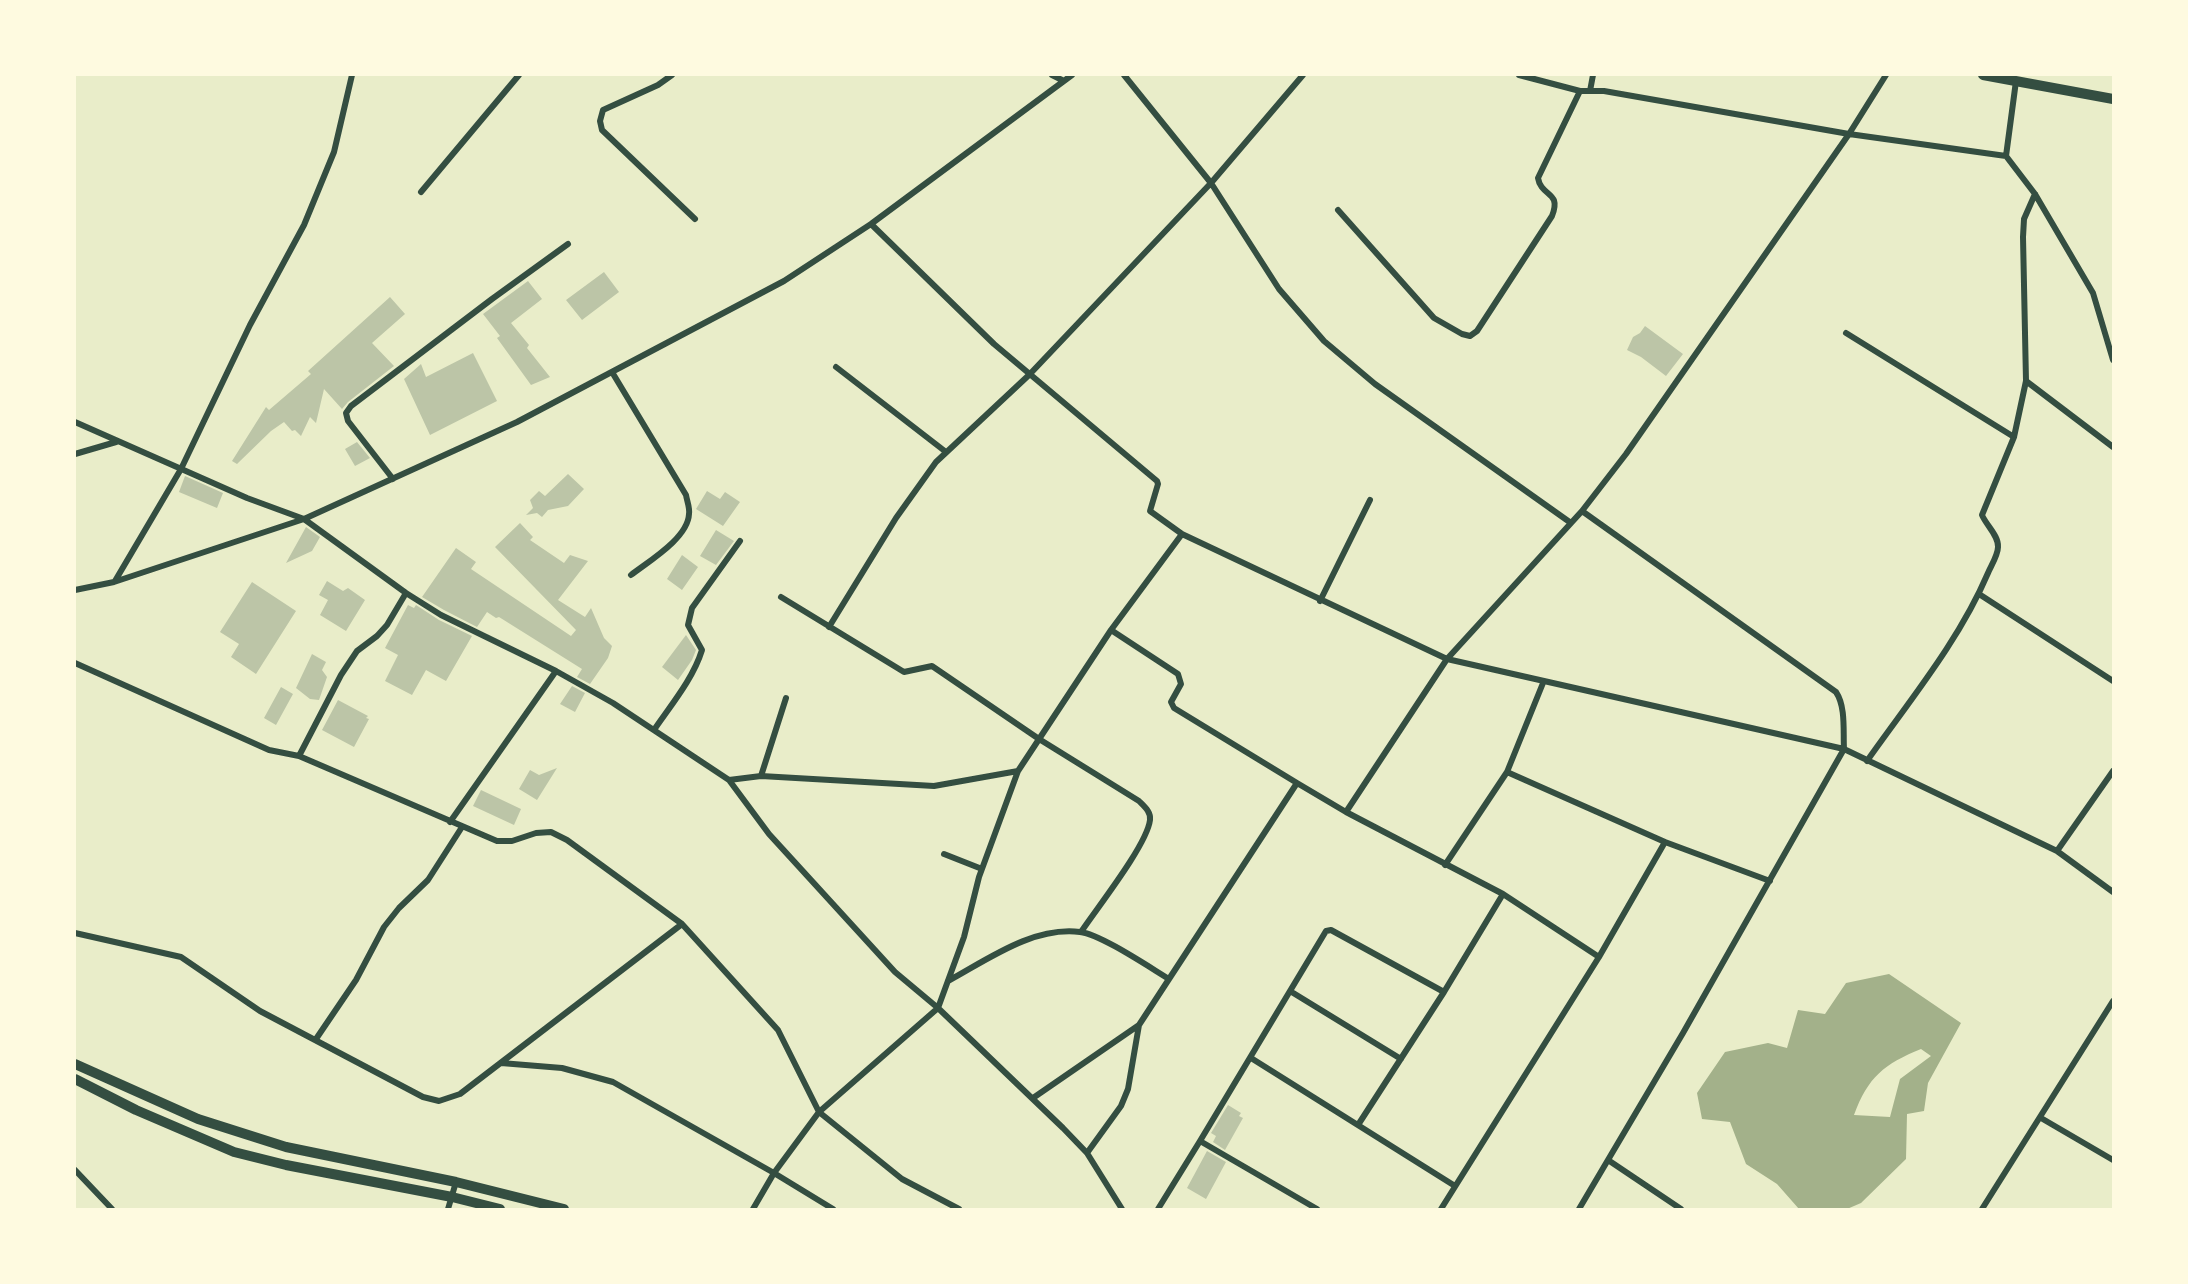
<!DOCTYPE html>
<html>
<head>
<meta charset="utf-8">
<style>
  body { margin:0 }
  #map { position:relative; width:2188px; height:1284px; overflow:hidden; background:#e9edc9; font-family:"Work Sans",sans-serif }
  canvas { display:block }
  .frame { position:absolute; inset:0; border:76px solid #fefae0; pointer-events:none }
</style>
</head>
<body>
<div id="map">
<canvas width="2188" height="1284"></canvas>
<div class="frame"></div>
</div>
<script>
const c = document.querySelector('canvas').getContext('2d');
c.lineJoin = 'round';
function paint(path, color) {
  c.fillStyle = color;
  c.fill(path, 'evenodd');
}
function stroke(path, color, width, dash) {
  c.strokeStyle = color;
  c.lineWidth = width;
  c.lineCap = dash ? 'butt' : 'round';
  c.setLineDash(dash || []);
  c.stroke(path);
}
paint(new Path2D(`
  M1889,974L1961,1023L1928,1083L1924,1111L1907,1114L1906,1159L1861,1203L1847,1209H1799L1777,1184L1746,1164L1730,1122L1702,1119L1697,1093L1725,1052L1768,1043L1787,1048L1798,1010L1825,1014L1846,983ZM1921,1049L1931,1056L1900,1079L1890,1117L1854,1115C1868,1077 1884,1064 1921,1049Z`), '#a3b18a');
paint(new Path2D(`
  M604,272L619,292L582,320L566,300Z
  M528,281L542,299L511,323L529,345L527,348L550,377L531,385L497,338L500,336L483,314Z
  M390,297L405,314L372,343L394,366L348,402L342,409L324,389L316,423L310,417L301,436L295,430L292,431L284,422L271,431L237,464L232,461L266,407L269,410L311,374L308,371Z
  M1645,326L1683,354L1666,376L1641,357L1627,350L1633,337L1640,333Z
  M473,353L497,401L430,435L404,379L421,364L426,377Z
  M357,442L370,458L355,466L345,449Z
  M568,474L584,489L568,506L548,510L542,517L537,513L526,515L533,508L530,500L539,491L545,496Z
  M185,476L223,493L217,508L179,492Z
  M707,491L720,499L725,492L740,502L723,526L696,509Z
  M520,523L533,537L530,540L564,563L570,555L588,561L558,600L585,617L591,608L604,638L612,646L608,658L590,684L577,677L582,669L499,617L496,618L487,612L477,627L444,610L422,597L456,548L476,562L471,569L571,636L576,630L495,547Z
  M306,527L320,537L312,551L286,563Z
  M716,530L734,541L716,565L700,556Z
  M682,555L698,567L682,590L667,579Z
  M327,581L343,591L348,588L365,600L346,631L320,615L328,600L319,595Z
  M252,582L296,611L256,674L231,657L239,644L220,632Z
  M408,605L414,608L416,605L439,620L472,636L446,681L426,670L412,695L385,681L398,655L385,648Z
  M686,635L696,650L692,660L678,680L662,667Z
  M312,654L326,662L322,670L327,677L319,700L310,699L296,688Z
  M572,686L585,693L575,712L560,704Z
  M281,687L293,694L276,725L264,718Z
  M338,700L368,716L366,718L369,719L354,747L322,730Z
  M557,768L537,800L519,789L530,770L539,775Z
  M481,790L521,809L514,825L473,806Z
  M1228,1105L1241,1113L1239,1116L1243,1118L1225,1150L1213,1142L1216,1136L1211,1133Z
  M1207,1151L1226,1162L1206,1199L1187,1188Z`), '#bcc5a7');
stroke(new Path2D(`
  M672,75L658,85L603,110L600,121L602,130L695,219
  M1052,75L1064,81
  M1124,75L1211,183L1279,289L1324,341L1375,384L1571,523
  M1519,75L1580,91H1590
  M1593,75L1590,91H1604L1849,134L2006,156
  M2016,81L2006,156L2035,194L2093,293L2113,360
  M421,192L519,75
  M1338,210L1434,318L1462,334L1470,336L1477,331L1552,216C1562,191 1541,197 1538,178L1580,91
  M871,224L994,344L1157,481L1158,484L1150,511L1182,534L1447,659L1844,749L2057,851L2113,892
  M1846,333L2014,437
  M836,367L946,452
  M612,372L686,495C687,501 690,508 689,514C688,538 649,561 631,575
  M2026,381L2113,447
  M75,422L247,498L304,519L406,593L441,615L556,671L613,703L729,780L769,834L895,972L938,1008L1063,1128L1087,1153L1122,1209
  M75,454L116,442
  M393,479L348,421L346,413L351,406L492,299L568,244
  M115,581L181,469L250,325L304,225L334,152L352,75
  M75,590L114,582L304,519L517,422L784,281L871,224L1072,75
  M1979,594L2113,681
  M781,597L904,672L932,666L1039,739L1139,801C1145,807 1151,812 1150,820C1147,845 1097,908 1081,932
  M1320,601L1370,500
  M829,627L896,518L936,462L1029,375L1211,183L1303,75
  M1111,630L1178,674L1181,684L1171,702L1174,708L1297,783
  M75,663L269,750L299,756L497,841H512L536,833L551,832L567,840L682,924L778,1030L819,1112L902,1179L959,1209
  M654,730C671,705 693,679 702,650L688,625L692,608L740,541
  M299,756L341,675L357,651L377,636L387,625L406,593
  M1867,761C1910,700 1959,641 1988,573C1991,566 1998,555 1998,547C1999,536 1986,525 1982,515L2014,437L2026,381L2023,237L2024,219L2035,194
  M1507,772L1543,683
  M761,776L786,698
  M729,780L761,776L934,786L1018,771
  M1346,812L1503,894L1599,957L1665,842L1507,772L1445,865
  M450,822L556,671
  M1665,842L1770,881
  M2057,851L2113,771
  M944,854L982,869
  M75,933L181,957L260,1011L423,1097L439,1101L460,1094L682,924
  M948,981C987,960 1033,926 1080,932C1100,934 1149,967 1169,979
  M1290,991L1401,1059
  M316,1039L356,980L384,927L399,908L428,880L462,827
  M1251,1058L1455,1186
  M501,1063L562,1068L613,1082L774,1173L833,1209
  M1033,1098L1139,1025
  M2041,1118L2113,1160
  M1358,1125L1444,992
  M1087,1153L1121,1106L1128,1089L1139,1025L1297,783L1346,812L1447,659L1582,511L1626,454L1849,134L1886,75
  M1608,1160L1681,1209
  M75,1170L112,1209
  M448,1209L456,1182
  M753,1209L774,1173L819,1112L938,1008L964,937L979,877L1018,771L1111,630L1182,534
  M1158,1209L1200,1141
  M1317,1209L1200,1141L1326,931L1331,930L1444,992L1503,894
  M1441,1209L1599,957
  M1579,1209L1683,1033L1844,749C1843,731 1846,707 1836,692L1582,511
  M1982,1209L2113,1001`), '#344e41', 6);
stroke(new Path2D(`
  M1983,75L2113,99
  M75,1064L198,1119L286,1147L456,1182L564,1209
  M75,1079L136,1110L234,1152L286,1165L452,1197L500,1209`), '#344e41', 10);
</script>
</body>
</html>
